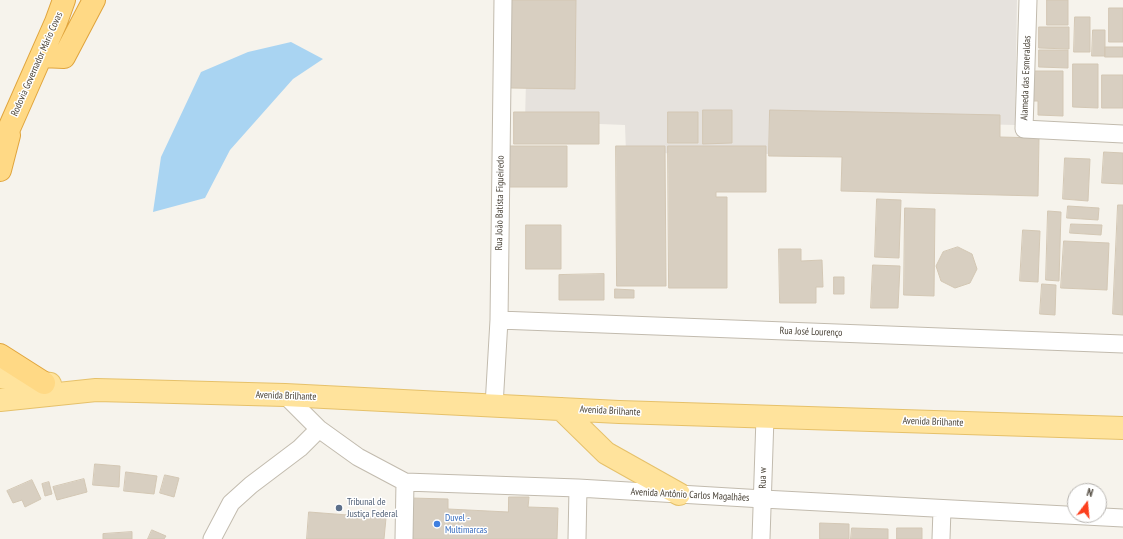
<!DOCTYPE html>
<html>
<head>
<meta charset="utf-8">
<style>
  body { margin:0 }
  #map { position:relative; width:1123px; height:539px; overflow:hidden; background:#f6f3ec; font-family:"PT Sans Narrow",sans-serif }
  canvas { display:block }
  .north { position:absolute; left:1067px; top:483px; width:40px; height:40px; box-sizing:border-box; background:#fff; border:1px solid #b7b4b0; border-radius:50%; rotate:16deg; font-size:11px; font-weight:700; line-height:16px; text-align:center; color:#4b4439 }
  .north::after { content:''; display:block; margin:auto; width:14px; height:18px; background:#fc3f1d; clip-path:polygon(50% 0,100% 100%,50% 72%,0 100%) }
</style>
</head>
<body>
<div id="map">
<canvas width="1123" height="539"></canvas>
<div class="north">N</div>
</div>
<script>
const c = document.querySelector('canvas').getContext('2d');
c.lineJoin = 'round';
function paint(path, color) {
  c.fillStyle = color;
  c.fill(path, 'evenodd');
}
function stroke(path, color, width, dash) {
  c.strokeStyle = color;
  c.lineWidth = width;
  c.lineCap = dash ? 'butt' : 'round';
  c.setLineDash(dash || []);
  c.stroke(path);
}
function drawText(font, color, halo, rows, align = 'center') {
  c.font = font + ' "PT Sans Narrow",sans-serif';
  c.lineWidth = 3;
  c.setLineDash([]);
  c.textBaseline = 'middle';
  c.strokeStyle = halo;
  c.fillStyle = color;
  for (const [text, x, y, turn = 0] of rows) {
    c.save();
    c.translate(x, y);
    c.rotate((+turn || 0) * Math.PI / 180);
    c.textAlign = isNaN(turn) ? turn : align;
    if (halo) c.strokeText(text, 0, 0);
    c.fillText(text, 0, 0);
    c.restore();
  }
}
paint(new Path2D(`
  M528,0H1017L1015,125L778,119L777,154L626,153L625,125L525,121Z`), '#e6e2dd');
paint(new Path2D(`
  M291,42L323,59L293,79L230,150L205,198L153,212L161,157L201,72L248,52Z`), '#a9d4f2');
const building = new Path2D(`
  M511,0H576L575,89L510,88Z
  M1047,0H1068V25H1047Z
  M1109,8H1123V42H1109Z
  M1075,17H1090V52H1074Z
  M1039,27H1069V49L1039,48Z
  M1093,30H1105V56H1092Z
  M1105,47H1123V57H1105Z
  M1039,50H1068V68L1039,67Z
  M1073,64H1098V108L1073,107Z
  M1031,71H1063V116L1038,115V101H1031Z
  M1102,75H1123V108H1102Z
  M703,110H732V143L703,144Z
  M770,110L1000,115V137L1039,138L1038,196L841,191L842,157L769,156Z
  M514,112H599V144H514Z
  M668,112H698V143H668Z
  M508,146H567V187H508Z
  M616,146H665L666,286H617Z
  M668,146H766V192H716V197H727V288H669Z
  M1104,152L1123,153V184L1102,183Z
  M1065,158L1090,159L1088,201L1063,199Z
  M877,199L901,200L899,258L875,257Z
  M1118,205H1123V315L1113,314Z
  M1068,206L1099,208L1098,220L1067,218Z
  M905,208L935,209L934,296L904,295Z
  M1048,211L1061,212L1059,281L1046,280Z
  M1071,224L1102,225L1101,235L1070,233Z
  M526,225H561V269H526Z
  M1023,230L1040,231L1038,282L1020,281Z
  M1064,241L1109,243L1107,290L1061,288Z
  M958,247L972,254L977,269L970,283L955,288L941,281L936,266L943,252Z
  M779,249H801V261L822,260L823,287H816V303H780Z
  M873,265L900,266L898,308H871Z
  M604,274V300H559V275Z
  M834,277H844V294H834Z
  M1042,284L1056,285L1055,315L1040,314Z
  M615,289L634,290V298H615Z
  M95,464L120,466L119,487L93,485Z
  M126,472L157,476L154,494L124,491Z
  M165,475L179,478L174,497L160,493Z
  M84,479L87,492L57,500L53,487Z
  M32,480L41,499L25,507L22,500L13,503L7,491Z
  M49,482L52,494L45,496L42,484Z
  M509,497H529L528,507L558,508L557,539H409L411,498L448,499V509L508,512Z
  M309,512L386,518L384,539H307Z
  M820,523L849,524V539H820Z
  M852,528L888,529V539H851Z
  M897,528H922V539H897Z
  M152,530L166,536L164,539H148Z
  M132,532V539H103V534Z`);
paint(building, '#d8cfc1');
stroke(building, '#d3c7b4', 1);
const minor = new Path2D(`
  M1028,0L1024,129L1123,134
  M499,320L1123,344
  M285,395L319,429L358,457L405,482L578,488L763,499L1123,518
  M494,406L499,320L503,0
  M212,539L231,503L251,485L300,448L319,429
  M404,539L405,482
  M577,539L578,488
  M761,539L765,417
  M941,539L942,509`);
const primary = new Path2D(`
  M0,377L50,384
  M0,400L96,390L137,391L285,395L619,412L1123,428
  M561,409L606,453L679,494`);
const trunk = new Path2D(`
  M41,56L64,57L94,0
  M0,149L56,22L64,0
  M0,170L9,135
  M0,355L44,383`);
stroke(minor, '#c2bbae', 19);
stroke(primary, '#e6c16a', 24);
stroke(trunk, '#e0a43c', 24);
stroke(minor, '#fff', 17);
stroke(primary, '#ffe39c', 22);
stroke(trunk, '#ffd985', 22);
for (const [x, y, r, color] of [
  [339,508,4,"#5c6f8a"],
  [437,524,4,"#3f7fe0"]
]) {
  const dot = new Path2D();
  dot.arc(x, y, r, 0, 2 * Math.PI);
  c.fillStyle = color;
  c.fill(dot);
  stroke(dot, '#fff', 1.5);
}
drawText('10px', '#4b4439', '#fff', [
  ["Rodovia Governador Mário Covas",37,64,-66],
  ["Alameda das Esmeraldas",1026,78,-88],
  ["Rua João Batista Figueiredo",500,203,-89],
  ["Rua José Lourenço",811,332,2],
  ["Avenida Brilhante",286,396,2],
  ["Avenida Brilhante",610,411,3],
  ["Avenida Brilhante",933,422,2],
  ["Rua w",763,478,-89],
  ["Avenida Antônio Carlos Magalhães",690,495,3]
]);
drawText('10px', '#4e5e75', '#fff', [
  ["Tribunal de",347,502],
  ["Justiça Federal",347,514]
], 'left');
drawText('10px', '#366cbe', '#fff', [
  ["Duvel -",445,518],
  ["Multimarcas",445,530]
], 'left');
</script>
</body>
</html>
